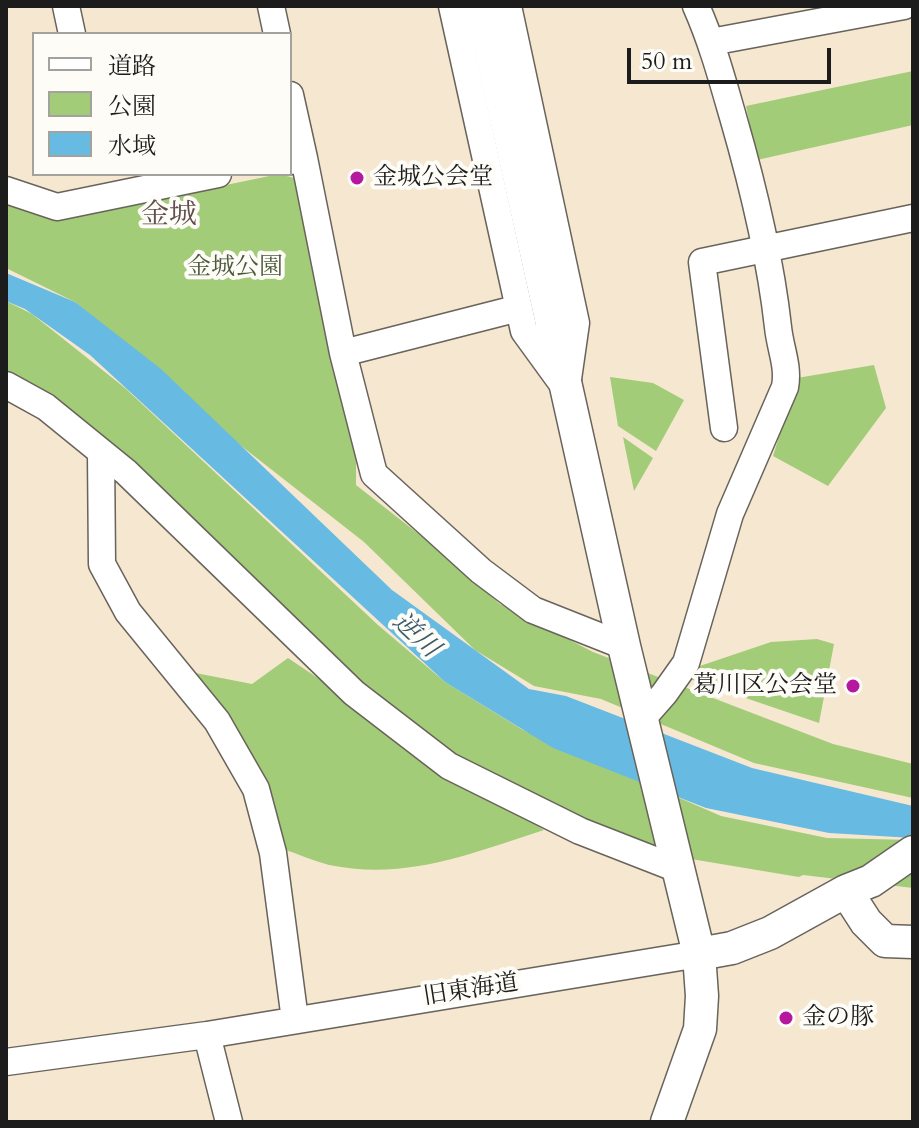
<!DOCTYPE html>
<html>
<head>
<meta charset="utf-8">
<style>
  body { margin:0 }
  #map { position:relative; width:919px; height:1128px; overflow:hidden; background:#f6e7d1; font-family:Cardo,"Noto Serif JP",serif }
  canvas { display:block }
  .frame { position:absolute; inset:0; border:8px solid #1c1c1c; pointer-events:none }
  .legend { position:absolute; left:32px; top:32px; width:260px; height:144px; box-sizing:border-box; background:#fdfcf7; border:2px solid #a3a29f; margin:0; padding:10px 14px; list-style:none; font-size:24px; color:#1c1c1c }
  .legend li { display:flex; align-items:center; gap:16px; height:40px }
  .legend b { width:40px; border:2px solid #a3a29f }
  .scale { position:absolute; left:627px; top:48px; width:204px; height:36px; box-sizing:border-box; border:4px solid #1c1c1c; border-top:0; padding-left:10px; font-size:24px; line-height:28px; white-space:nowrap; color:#1c1c1c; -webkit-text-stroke:6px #fdfcf7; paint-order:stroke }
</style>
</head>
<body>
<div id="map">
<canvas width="919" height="1128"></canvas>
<div class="frame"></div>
<ul class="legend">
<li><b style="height:10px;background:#fff"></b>道路</li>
<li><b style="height:22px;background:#a3cc78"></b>公園</li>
<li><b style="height:22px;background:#67bbe3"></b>水域</li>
</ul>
<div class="scale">50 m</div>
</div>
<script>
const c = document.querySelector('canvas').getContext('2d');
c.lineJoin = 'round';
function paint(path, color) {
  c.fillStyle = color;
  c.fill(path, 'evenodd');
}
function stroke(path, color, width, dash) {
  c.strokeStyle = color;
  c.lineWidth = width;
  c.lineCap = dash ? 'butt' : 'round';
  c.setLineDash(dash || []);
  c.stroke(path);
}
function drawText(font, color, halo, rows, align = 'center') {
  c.font = font + ' Cardo,"Noto Serif JP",serif';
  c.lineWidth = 8;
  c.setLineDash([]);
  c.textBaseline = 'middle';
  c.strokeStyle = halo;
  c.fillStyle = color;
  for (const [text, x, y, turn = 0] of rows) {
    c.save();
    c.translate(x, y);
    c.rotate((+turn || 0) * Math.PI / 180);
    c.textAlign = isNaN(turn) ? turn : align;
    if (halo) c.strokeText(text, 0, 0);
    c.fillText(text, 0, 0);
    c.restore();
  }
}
paint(new Path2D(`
  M913,71V125L757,160L746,106Z
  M279,174L302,180L356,449V485L420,535L500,604L593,652L833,744L913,764V798L754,763L601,699L534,686L475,650L364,542L235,441L75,302L6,268V200L67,218Z
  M6,301L32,314L125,388L378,625L445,682L523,730L721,816L827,838L913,840V888L803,875L799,877L625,848L529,806L371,700L6,376Z
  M874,365L886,408L828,486L773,456L797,378Z
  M610,377L653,383L684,400L656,451L618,426Z
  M623,437L653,458L634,491Z
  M817,639L834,644L819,723L684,677L691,669L771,642Z
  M288,658L544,830C472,853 407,881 329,865C314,861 298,854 283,849L175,669L252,684Z`), '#a3cc78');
paint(new Path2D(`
  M6,273L75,302L161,369L392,590L529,689L566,696L752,768L913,806V838L829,833L706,808L553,748L445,682L90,355L25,309L6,301Z`), '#67bbe3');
const minor = new Path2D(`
  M66,6L72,34
  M271,6L277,34
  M452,6L524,331L564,386
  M508,6L576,323L568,379
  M711,42L904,6
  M290,95L304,158
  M290,161L304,158L343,353L374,474L481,571L533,610L624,646
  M6,190L57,207L218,174
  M343,353L519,308
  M6,385L46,407L126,472L354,693L449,766L580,831L680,870
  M724,428L702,262L913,218
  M101,453L102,564L128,612L217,721L256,789L273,853L295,1020
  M642,719L664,694L686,663L730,514L785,387C789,366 780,348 778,327C770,255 753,186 733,117C722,79 712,42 696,6
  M207,1035L229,1122
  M6,1062L207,1035L699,954`);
const tertiary = new Path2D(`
  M481,6L624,646L699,954L702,996L700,1029L667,1122
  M846,891L866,922L885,941L913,942
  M699,954L732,948L770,933L846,891L871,881L913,852`);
stroke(minor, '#68635b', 29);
stroke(tertiary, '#68635b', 35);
stroke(minor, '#fff', 26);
stroke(tertiary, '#fff', 32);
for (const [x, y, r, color] of [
  [357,178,8,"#b5179e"],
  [853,686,8,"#b5179e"],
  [786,1018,8,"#b5179e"]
]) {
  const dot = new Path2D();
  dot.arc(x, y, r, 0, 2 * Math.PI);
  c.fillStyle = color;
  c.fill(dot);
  stroke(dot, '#fdfcf7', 3);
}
drawText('24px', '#1c1c1c', '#fdfcf7', [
  ["金城公会堂",373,178],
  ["葛川区公会堂",837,686,"right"],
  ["金の豚",802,1018]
], 'left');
drawText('24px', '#4b5a3c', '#fdfcf7', [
  ["金城公園",235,268]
]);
drawText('24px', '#1c1c1c', '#fdfcf7', [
  ["旧東海道",471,991,-9]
]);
drawText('italic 26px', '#3a5c6c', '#fdfcf7', [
  ["逆川",415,636,43]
]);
drawText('28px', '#604e4d', '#fdfcf7', [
  ["金城",169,217]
]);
</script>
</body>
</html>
